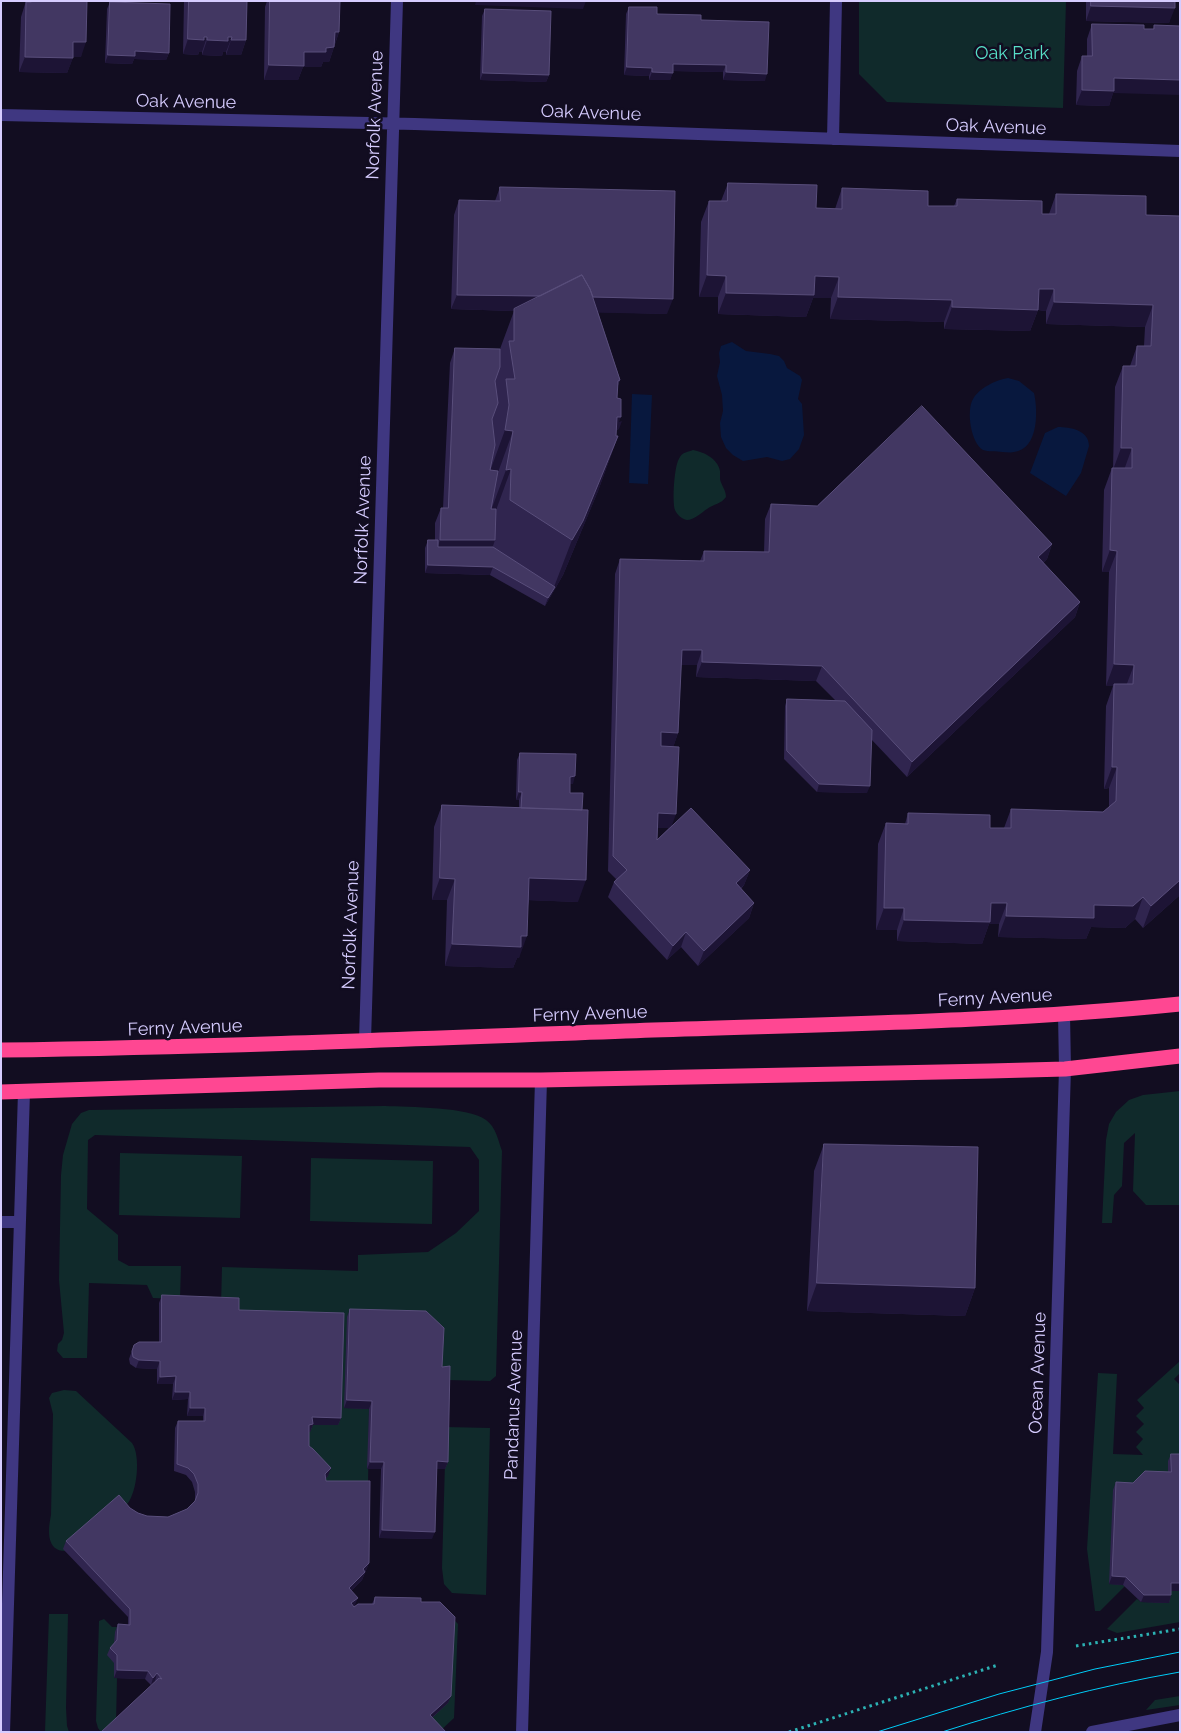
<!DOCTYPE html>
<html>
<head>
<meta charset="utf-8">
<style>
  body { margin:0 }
  #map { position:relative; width:1181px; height:1733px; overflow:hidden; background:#120d21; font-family:Raleway,sans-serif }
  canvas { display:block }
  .frame { position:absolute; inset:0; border:2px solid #d6ccff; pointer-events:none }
</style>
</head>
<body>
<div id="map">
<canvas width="1181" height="1733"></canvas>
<div class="frame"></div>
</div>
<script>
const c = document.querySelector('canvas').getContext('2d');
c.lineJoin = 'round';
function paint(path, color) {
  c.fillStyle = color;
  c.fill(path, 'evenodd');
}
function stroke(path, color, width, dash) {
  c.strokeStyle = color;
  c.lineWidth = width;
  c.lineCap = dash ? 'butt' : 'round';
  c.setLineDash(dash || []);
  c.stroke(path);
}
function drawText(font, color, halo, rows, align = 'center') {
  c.font = font + ' Raleway,sans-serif';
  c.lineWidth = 5;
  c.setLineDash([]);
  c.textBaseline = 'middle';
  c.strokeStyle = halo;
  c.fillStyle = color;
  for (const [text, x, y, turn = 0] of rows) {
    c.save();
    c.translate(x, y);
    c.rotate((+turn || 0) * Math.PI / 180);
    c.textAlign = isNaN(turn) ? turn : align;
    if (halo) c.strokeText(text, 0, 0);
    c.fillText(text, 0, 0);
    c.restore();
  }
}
paint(new Path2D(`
  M859,1H1066L1063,108L887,102L859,74Z
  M693,450C704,452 718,459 720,471C720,472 720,478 720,479C721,485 726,490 726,497C721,504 714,504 707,509C701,513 694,520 687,520C682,519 677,515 675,510C672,502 674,464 680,457C683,452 688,452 693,450Z
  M1180,1091V1205H1146L1133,1191L1135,1133L1124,1143L1122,1186L1114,1195L1112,1223H1102L1106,1140L1109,1124L1116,1112L1129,1100L1143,1095Z
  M385,1106C408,1107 470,1107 486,1120C496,1127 498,1140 502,1151L496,1376L490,1381L447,1380L345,1408L369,1409L368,1489L323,1488L306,1454L310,1425H338L221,1305L222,1267L358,1271V1255L428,1252L456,1233L479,1211V1160L470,1147L95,1135L88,1140L87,1209L118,1235V1260L129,1266H181L180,1299L153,1298L147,1285L89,1283L87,1358H63L57,1351L58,1344L62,1340L64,1333L59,1280L61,1175L63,1155L72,1124L81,1113L89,1110Z
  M120,1153L242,1156L240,1218L119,1215Z
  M311,1158L433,1161L432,1224L310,1221Z
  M1180,1361V1373L1174,1379L1180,1385V1462L1168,1479L1110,1584L1123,1585L1125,1586L1100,1611H1095L1087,1549L1098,1373L1117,1374L1113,1454L1143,1455L1136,1447L1143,1439L1136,1432L1144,1424L1136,1416L1144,1408L1137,1400Z
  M64,1390L76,1391L132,1443C141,1456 137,1491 128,1503L73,1550C47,1556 47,1534 51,1515L53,1414L49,1398L52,1393Z
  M446,1427L490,1428L486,1595L452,1593L444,1584L442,1568Z
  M1169,1591H1180V1622L1117,1633L1107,1629L1137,1599L1141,1602L1168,1603Z
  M441,1606L458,1624L454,1718L439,1732L427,1722Z
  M49,1614H68L66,1708L67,1726L69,1732H45Z
  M104,1619L112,1627H127L114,1663L117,1678L116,1723L107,1732H101L98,1728L96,1721L99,1621Z
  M1180,1696V1705L1146,1710L1155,1700Z`), '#102a2b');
paint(new Path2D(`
  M732,342L746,351L770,354L779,356L784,361L787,368L800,376L802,380L798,399L802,404L804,435L799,449L790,459L782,461L767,457L743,461L733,455L726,448L721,437L720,423L723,411L722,395L717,376L720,362L719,353L721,346Z
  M1008,378L1019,381L1034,393C1038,410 1039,449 1014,452C1011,453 1006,452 1002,452C997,451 988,452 983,450C971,443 966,411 973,399C979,388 996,380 1008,378Z
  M632,394L652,395L648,484L629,483Z
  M1058,427C1070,427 1089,430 1089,446L1081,473L1066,496L1030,473L1045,433Z`), '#08183e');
stroke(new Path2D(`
  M1076,1646L1180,1629
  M789,1732L998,1665`), '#2cb2b4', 3, [2.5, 4]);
stroke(new Path2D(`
  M1,115L415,124L1180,151
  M833,139L836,1
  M365,1040L397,1
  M1,1222H20
  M4,1732L24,1092
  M522,1732L541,1080
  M1035,1732L1047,1652L1065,1069L1064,1014
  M1092,1732L1180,1715`), '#3f3781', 12);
stroke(new Path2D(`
  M1,1050C219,1047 436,1038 653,1030C828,1024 1005,1022 1180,1004
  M1,1092L379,1080H541L990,1071L1065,1069L1180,1056`), '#ff4792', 15);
stroke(new Path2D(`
  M877,1732L999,1694L1095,1669L1180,1652
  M942,1732C1020,1707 1099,1686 1180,1672`), '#00ccf7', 1);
paint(new Path2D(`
  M26,1H87L81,57H73L67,73L19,72L21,17Z
  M184,1H247L246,40L241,55H226V52H223L222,56L202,55V52H199L198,55L183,54Z
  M267,1H340L339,32L329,62H323L321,67H303L298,80H264L265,7Z
  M1086,1H1175L1169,23L1086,21Z
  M110,2L169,53L166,60L134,59L132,64L105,63L107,9Z
  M629,7L657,14L701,20L765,81L723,80V72L673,71L670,80H649V76L624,75L626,14Z
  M485,9L549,75L546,82L480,80L482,16Z
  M1092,24L1144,29H1153L1154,25L1180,26L1113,93L1109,106L1076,105L1077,71L1082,56H1087V39Z
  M728,183L816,208L835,209L842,188L928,206H954L957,199L1042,214H1049L1056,194L1146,215L1180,216V895L1143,928L1135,919L1125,928L1091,927L1086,939L998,937L999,924H989L982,944L897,941V930H876L878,844L886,823L905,824L908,813L990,828H1004L1011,809L1103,812L1109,807V788L1104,789L1106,706L1113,686H1106L1109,572H1102L1104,490L1112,468H1113L1115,387L1123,366H1130L1137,346H1144L1145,327L1046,324V311L1038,310L1030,331L944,329V322L830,319L831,298H813L806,317L718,314V297H699L701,222L709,201H721Z
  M500,187L667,314L598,312L620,380L617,388V398L619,429L616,430V436H618L598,491L563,575L545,606L490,575L425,573V548L428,540H435V523L441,508H443L450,363L455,348L500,349L514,311L451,309L454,215L459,200L495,201Z
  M771,504L1052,544L1047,559L1043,563L1080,602L1075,617L907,777L871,739L867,793L817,792L784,759L785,706L787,699L835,700L816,681L696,677L697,665H681L678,733L673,747L672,826L750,870L744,885L741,889L754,903L749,918L698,966L681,947L667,960L608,897L614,882L616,879L608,871L615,574L620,559L700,561L704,551L764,552L765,519ZM657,828H669L657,840Z
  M520,753L573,784H570V793L578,902L529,900L519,958H517L513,968L445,966L447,900H432L434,827L442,805L519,808V800H516L517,760Z
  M824,1144L975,1288L965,1316L807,1311L814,1171Z
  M162,1295L239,1310L341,1418L338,1425H313L310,1432H309V1446L328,1476L326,1478V1481L369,1563L362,1580L351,1591L355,1605L354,1606L372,1604L375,1597L421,1602L451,1696L448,1703L432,1718L155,1681L151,1685L145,1679L114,1678V1663L107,1655L110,1648L114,1643L115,1632L118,1624L128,1625V1617L63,1549L66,1541L130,1508L138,1513L147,1516L168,1517L187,1509L195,1501V1492L192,1482L186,1475L174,1471L175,1428L178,1421H203V1416H187L188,1399L172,1400L173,1384H157V1369L136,1368L130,1364L129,1359L134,1345L159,1342V1303Z
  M350,1309L442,1367L448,1462L445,1469H437L432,1539L379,1538L381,1469H367L369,1409L344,1408L347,1317Z
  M1171,1454V1595L1169,1603L1141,1602L1123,1585L1109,1584L1113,1490L1116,1482L1133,1483L1168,1472V1461Z`), '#30254f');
paint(new Path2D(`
  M476,1H586L583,9L475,5Z
  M728,1H775L774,2Z
  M1091,6L1175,8L1169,23L1086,21Z
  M335,32H339L334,47Z
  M204,37H207L202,52H199L198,55L183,54L188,39Z
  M228,37H232L226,52H223L222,56L202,55L207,40Z
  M231,40H246L241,55H226Z
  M73,42H86L81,57H68Z
  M334,47L329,62H323L321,67H303L298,80H264L269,65L304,52L326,48Z
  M135,51L169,53L166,60L134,59L132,64L105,63L108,55Z
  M25,57L73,58L67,73L19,72Z
  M673,64L726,65L723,72L670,71Z
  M627,67L652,68L649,76L624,75Z
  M652,72L673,73L670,80H649Z
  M726,72L767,74L765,81L723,80Z
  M483,73L549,75L546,82L480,80Z
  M1114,78L1180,80V95L1113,93L1109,106L1076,105L1082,90Z
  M707,275L726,276L718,297H699Z
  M815,276L839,277L831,298H813L806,317L718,314L726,293Z
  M1039,289H1054L1046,311L1038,310L1030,331L944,329L952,307Z
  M457,295L673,299L667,314L514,311V309V311L451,309Z
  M838,297L952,300L944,322L830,319Z
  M1054,302L1153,305L1145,327L1046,324Z
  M620,380L603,428L614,424L617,417H621L619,422L622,421L619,429L616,430L601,471L597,472L612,431L598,436L618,381Z
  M505,430L513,431L493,486L485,485Z
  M618,436L598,491L563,575L545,606L548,598L554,587L572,540Z
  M1121,448H1132L1124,470H1113Z
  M511,469L491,524H486L506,470Z
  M440,540H495L490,555L435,554Z
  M1052,544L1047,559L1032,572L1038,557Z
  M1110,550L1117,551L1109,572H1102Z
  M428,565L493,567L490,575L425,573Z
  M1080,602L1075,617L907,777L912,762Z
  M682,650H702L697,665H676Z
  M702,662L822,666L816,681L696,677Z
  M1114,664L1134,665L1126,686L1114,684L1113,686H1106Z
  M661,732L678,733L673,748L656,747Z
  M1112,767H1117L1109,788L1104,789Z
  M575,776L573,784H568L570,777Z
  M819,784L870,786L867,793L817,792Z
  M519,792H522L519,800H516Z
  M658,813L676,814L671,828H653Z
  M750,870L744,885L730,898L736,883Z
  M440,878L455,879L447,900H432Z
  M529,878L586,880L578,902L522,900Z
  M1180,880V895L1143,928L1151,906Z
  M1143,897L1135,919L1125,928L1091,927L1086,939L998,937L1006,916L1094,905Z
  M754,903L749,918L698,966L704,951Z
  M991,903H1007L999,924H989L982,944L897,941L904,920Z
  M884,908H904L897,930H876Z
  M686,932L681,947L667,960L673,946Z
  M521,936H527L519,958H517L513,968L445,966L452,944Z
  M817,1283L975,1288L965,1316L807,1311Z
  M139,1360L160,1361L157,1369L136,1368Z
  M176,1376L173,1384H157L160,1377Z
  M175,1392H190L188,1399L172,1400Z
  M347,1400L372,1401L369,1409L344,1408Z
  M190,1408H205L203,1416H187Z
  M312,1417L341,1418L338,1425H313L310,1432H306Z
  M437,1461L448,1462L445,1469H434Z
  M370,1462H384L381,1469H367Z
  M331,1468L328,1476L322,1482L325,1474Z
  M382,1530L435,1532L432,1539L379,1538Z
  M369,1563L362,1580L346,1596L349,1588L363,1569Z
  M1112,1576L1126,1577L1123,1585L1109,1584Z
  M1171,1583H1180V1591H1169Z
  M1144,1595H1171L1169,1603L1141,1602Z
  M358,1598L355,1605L349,1611L351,1603Z
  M117,1670L148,1671L145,1679L114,1678Z
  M157,1673L155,1681L151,1685L153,1678Z
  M451,1696L448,1703L427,1722L430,1715Z`), '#1d1435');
const building = new Path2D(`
  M31,1H87L86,42H73V58L25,57L26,2H31Z
  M189,1H247L246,40H231L232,37H228V41L207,40V37H204V40L188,39Z
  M270,1H340L339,32H335L334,47L326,48V52H304V66L269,65Z
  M1091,1H1175V8L1091,6Z
  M110,2L170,4L169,53L135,51V56L108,55Z
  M629,7H657V14L701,15V20L769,22L767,74L726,72V65L673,64V73L652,72V68L627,67Z
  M485,9L551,11L549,75L483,73Z
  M1092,24L1144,25V29H1154V25L1180,26V80L1114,78V91L1082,90V56H1092Z
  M728,183L817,185L816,208L842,209V188L928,191V206H957V199L1042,201V214H1056V194L1146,196V215L1180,216V880L1151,906L1143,897L1133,906L1094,905V918L1006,916L1007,903H991L990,922L904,920V908H884L886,823L908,824V813L990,815V828H1011V809L1103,812L1116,801L1117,767H1112L1114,684H1133L1134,665L1114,664L1117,551L1110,550L1112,468H1132V448H1121L1123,366H1136L1137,346H1151L1153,305L1054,302V289H1039L1038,310L952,307V300L838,297L839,277L815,276L814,295L726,293V276L707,275L709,201H727Z
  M500,187L675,191L673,299L593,297L590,289L582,275L540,296L457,295L459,200L500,201Z
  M582,275L590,289L620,380L618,381L617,398L621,399V417H617L616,436H618L583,521L572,540L510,500L511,469L506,470L513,431L505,430L509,405L506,379H515L509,341H514V309Z
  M455,348L500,349V367L495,381L498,403L492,419L495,445L490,470L498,471L491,509H496L495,540H440L441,508H448Z
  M922,406L1052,544L1038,557L1080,602L912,762L822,666L702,662V650H682L678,733L661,732V746L679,747L676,814L658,813L657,840L691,808L750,870L736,883L754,903L704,951L686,932L673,946L614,882L627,870L613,856L620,559L704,561V551L769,552L771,504L817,506Z
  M428,540H438V547H493L555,587L548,598L493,567L428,565Z
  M787,699L845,701L872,730L870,786L819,784L787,751Z
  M520,753L576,754L575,776L570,777V793H583L582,810L521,808L522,792H519Z
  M442,805L588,810L586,880L529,878L527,936H521V947L452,944L455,879L440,878Z
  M824,1144L978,1147L975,1288L817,1283Z
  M162,1295L239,1298V1310L344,1313L341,1418L312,1417L313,1424L309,1425V1446L313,1449L331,1468L325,1474L326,1481H370L369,1563L363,1569L365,1572L349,1588L358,1598L351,1603L354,1607L358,1604H374L375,1597L421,1598V1602H440L455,1617L451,1696L430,1715L446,1732H101L159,1678L162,1679L157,1673L153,1678L148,1671L117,1670V1655L110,1648L117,1640L118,1624L130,1625V1609L66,1541L119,1495L130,1508L138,1513L147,1516L168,1517L187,1509L195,1501L198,1493V1484L194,1474L188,1468L177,1464L178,1421H205V1408H190V1392H175L176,1376L160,1377V1361L139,1360L133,1357L132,1351L134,1345L139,1342H161Z
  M350,1309L426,1311L444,1328L442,1367L450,1366L448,1462L437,1461L435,1532L382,1530L384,1462H370L372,1401L347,1400Z
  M1171,1454H1180V1583H1171V1595H1144L1126,1577L1112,1576L1116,1482L1133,1483L1145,1471L1171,1472Z`);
paint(building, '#423762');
stroke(building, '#594e7b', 1);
drawText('18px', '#57e0c8', '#120d21', [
  ["Oak Park",1012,54]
]);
drawText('18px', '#d6ccff', '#120d21', [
  ["Oak Avenue",186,102,1],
  ["Oak Avenue",591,113,2],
  ["Norfolk Avenue",375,115,-88],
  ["Oak Avenue",996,127,2],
  ["Norfolk Avenue",363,520,-88],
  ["Norfolk Avenue",351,925,-88],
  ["Ferny Avenue",995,998,-3],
  ["Ferny Avenue",590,1014,-2],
  ["Ferny Avenue",185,1028,-2],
  ["Ocean Avenue",1038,1373,-88],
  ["Pandanus Avenue",514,1405,-88]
]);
</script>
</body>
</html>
